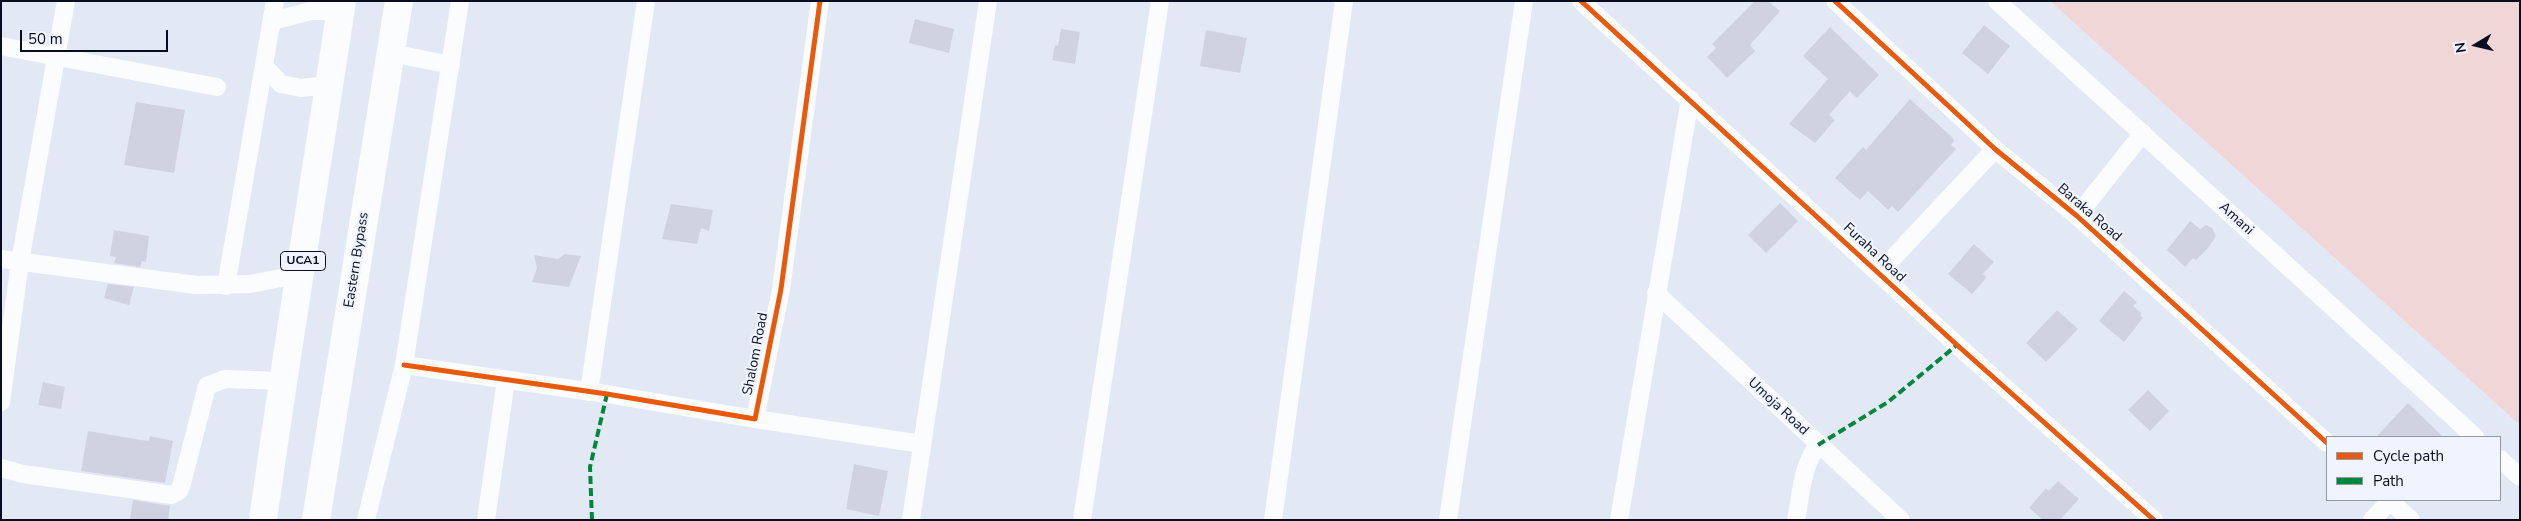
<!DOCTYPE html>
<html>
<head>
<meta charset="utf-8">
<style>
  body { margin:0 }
  #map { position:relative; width:2521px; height:521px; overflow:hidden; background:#e3e9f4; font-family:"Nunito Sans",sans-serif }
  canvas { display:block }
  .frame { position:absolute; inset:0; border:2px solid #080e1f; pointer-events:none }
  .legend { position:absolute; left:2326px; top:436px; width:175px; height:65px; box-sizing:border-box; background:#eff4fe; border:1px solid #9398a5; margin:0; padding:6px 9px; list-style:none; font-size:15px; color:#080e1f }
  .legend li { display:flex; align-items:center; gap:10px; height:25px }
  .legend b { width:25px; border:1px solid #9398a5 }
  .north { position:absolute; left:2451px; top:20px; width:50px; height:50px; -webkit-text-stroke:4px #eff4fe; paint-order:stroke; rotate:261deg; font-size:14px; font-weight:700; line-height:20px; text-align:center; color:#080e1f }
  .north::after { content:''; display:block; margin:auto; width:18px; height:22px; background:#080e1f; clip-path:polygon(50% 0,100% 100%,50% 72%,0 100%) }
  .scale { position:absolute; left:20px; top:30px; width:148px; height:22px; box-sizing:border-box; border:2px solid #080e1f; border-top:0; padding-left:6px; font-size:15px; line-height:18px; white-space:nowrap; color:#080e1f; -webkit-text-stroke:4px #eff4fe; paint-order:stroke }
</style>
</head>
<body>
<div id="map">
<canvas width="2521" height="521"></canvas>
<div class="frame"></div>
<ul class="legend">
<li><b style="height:6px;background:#e8590c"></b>Cycle path</li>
<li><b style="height:6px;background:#00873e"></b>Path</li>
</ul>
<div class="north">N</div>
<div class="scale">50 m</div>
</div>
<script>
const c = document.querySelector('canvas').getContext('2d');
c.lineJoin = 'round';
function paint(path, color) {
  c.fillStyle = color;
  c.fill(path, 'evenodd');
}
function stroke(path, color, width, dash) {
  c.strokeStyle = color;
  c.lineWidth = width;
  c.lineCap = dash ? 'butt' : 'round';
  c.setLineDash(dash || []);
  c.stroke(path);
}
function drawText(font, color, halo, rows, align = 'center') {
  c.font = font + ' "Nunito Sans",sans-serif';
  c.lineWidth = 4.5;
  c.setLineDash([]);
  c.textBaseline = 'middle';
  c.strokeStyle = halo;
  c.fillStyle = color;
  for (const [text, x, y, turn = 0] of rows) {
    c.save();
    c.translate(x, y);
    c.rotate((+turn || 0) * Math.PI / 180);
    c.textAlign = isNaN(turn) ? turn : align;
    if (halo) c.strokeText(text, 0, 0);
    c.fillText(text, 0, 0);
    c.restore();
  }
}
paint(new Path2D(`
  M2050,1H2520V425Z`), '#f1d6d8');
paint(new Path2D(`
  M1755,1H1768L1780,11L1750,45L1755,51L1727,78L1707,57L1716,48L1712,44Z
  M915,19L954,29L949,53L909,43Z
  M1984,25L2010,46L1988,74L1962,53Z
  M1830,27L1879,75L1857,98L1850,91L1829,115L1835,120L1815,143L1789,124L1828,79L1803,56Z
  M1061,29L1080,32L1075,64L1052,60L1055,45L1058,46Z
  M1206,30L1247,38L1240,73L1200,66Z
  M1910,99L1952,137L1954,141L1951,145L1956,149L1898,212L1892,206L1888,210L1868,191L1860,200L1835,178L1863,147L1866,150Z
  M136,102L185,110L174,173L124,165Z
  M1780,203L1798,221L1766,253L1748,235Z
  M671,204L713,210L709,231L701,228L697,244L662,239Z
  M2190,221L2200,229L2206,225L2212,228L2216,236L2208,248L2196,260L2193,258L2185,267L2167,250Z
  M114,230L149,236L146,262L142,261L140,267L114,263L116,257L110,256Z
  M1974,244L1994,262L1983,274L1987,277L1972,294L1948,274Z
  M565,254L581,256L569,287L532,282L537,268L534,255L558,259Z
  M108,284L134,287L129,305L104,298Z
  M2124,291L2137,302L2133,306L2141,313L2140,315L2143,318L2124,342L2099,321Z
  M2057,310L2078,329L2046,362L2026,343Z
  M43,382L65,387L61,409L38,405Z
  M2148,390L2169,411L2150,431L2128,410Z
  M2408,403L2443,437H2376Z
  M88,431L141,440L149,441L150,436L173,441L165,483L81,471Z
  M854,464L888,471L879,516L846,509Z
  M2058,481L2079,499L2060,520H2043L2029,508L2046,488L2049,491Z
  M133,500L170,506L168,520H130Z`), '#d0d2e1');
stroke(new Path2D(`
  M1581,1L1957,345L2154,520
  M1835,1L1995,149L2077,216L2327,443
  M1997,1L2475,437
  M272,21L311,11H340
  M1,46L217,87
  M391,53L451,65
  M264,66L281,84L301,88L329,85
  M2077,216L2143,133
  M1,259L196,285L250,284L301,274
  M1879,273L1995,149
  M226,286L275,1
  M1656,293L1901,520
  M404,365L607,394L755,419L781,289L820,1
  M589,392L646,1
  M1,402L20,262L66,1
  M755,419L922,444
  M2500,459L2520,477
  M1,468L23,474L172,495L179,491L182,483L207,386L225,379L282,381
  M2389,500L2411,520
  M366,520L404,365L460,1
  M486,520L506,380
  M911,520L988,1
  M1082,520L1160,1
  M1273,520L1344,1
  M1448,520L1524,1
  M1619,520L1690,99
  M1796,520C1801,495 1802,465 1818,445
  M2372,520L2390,501`), '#fbfcfd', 18);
stroke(new Path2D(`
  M263,520C287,347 316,174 342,1
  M316,520L399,1`), '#fbfcfd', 28);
stroke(new Path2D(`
  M1818,445L1888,402L1957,345
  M592,520L590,467L607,394`), '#00873e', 4, [8, 4]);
stroke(new Path2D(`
  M1581,1L1957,345L2154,520
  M1835,1L1995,149L2077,216L2327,443
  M404,365L607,394L755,419L781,289L820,1`), '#e8590c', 5);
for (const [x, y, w] of [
  [303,261,45]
]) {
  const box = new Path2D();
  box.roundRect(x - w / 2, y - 9.5, w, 19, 4);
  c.fillStyle = '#eff4fe';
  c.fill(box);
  stroke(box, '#080e1f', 1);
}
drawText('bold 12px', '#080e1f', null, [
  ["UCA1",303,261]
]);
drawText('14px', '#080e1f', '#eff4fe', [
  ["Baraka Road",2089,213,41],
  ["Amani",2236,219,42],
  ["Furaha Road",1874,253,43],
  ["Eastern Bypass",357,260,-81],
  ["Shalom Road",756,354,-79],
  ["Umoja Road",1778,407,43]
]);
</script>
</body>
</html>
